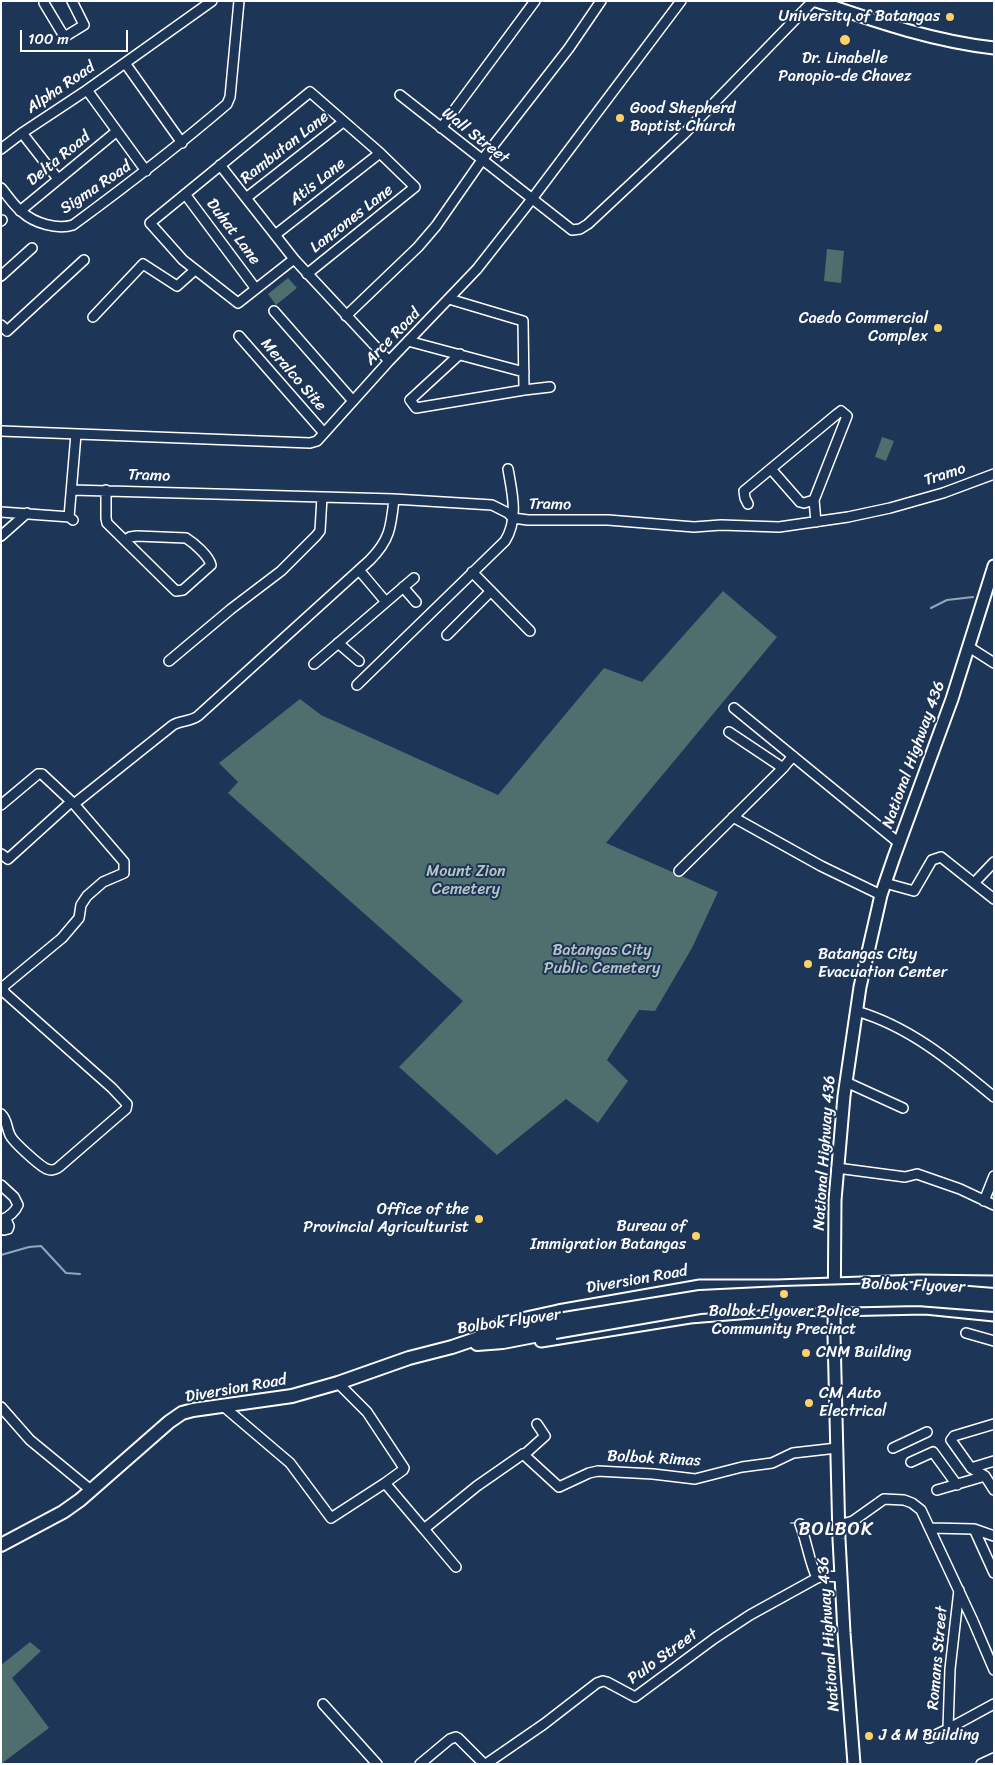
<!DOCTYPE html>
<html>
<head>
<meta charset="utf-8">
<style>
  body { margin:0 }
  #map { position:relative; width:995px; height:1765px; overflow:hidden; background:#1d3557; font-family:Sriracha,sans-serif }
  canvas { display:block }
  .frame { position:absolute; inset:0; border:2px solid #fff; pointer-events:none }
  .scale { position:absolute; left:20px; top:30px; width:108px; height:22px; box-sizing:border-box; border:2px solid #fff; border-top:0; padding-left:6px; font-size:15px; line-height:18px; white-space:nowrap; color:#fff; -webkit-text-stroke:4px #1d3557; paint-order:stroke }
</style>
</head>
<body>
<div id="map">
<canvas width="995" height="1765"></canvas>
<div class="frame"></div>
<div class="scale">100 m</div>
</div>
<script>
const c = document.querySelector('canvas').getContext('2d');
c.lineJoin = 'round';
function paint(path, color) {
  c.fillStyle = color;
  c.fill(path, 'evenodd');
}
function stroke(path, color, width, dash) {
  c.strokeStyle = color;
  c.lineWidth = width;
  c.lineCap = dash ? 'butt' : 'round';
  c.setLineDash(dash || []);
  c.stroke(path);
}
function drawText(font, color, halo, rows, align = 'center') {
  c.font = font + ' Sriracha,sans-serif';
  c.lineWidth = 4;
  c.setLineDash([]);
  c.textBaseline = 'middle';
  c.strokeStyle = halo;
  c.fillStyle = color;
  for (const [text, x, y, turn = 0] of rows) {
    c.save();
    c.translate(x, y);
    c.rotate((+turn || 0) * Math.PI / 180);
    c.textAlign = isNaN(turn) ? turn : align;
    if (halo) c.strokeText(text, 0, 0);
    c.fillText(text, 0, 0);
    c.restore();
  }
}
paint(new Path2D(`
  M827,249L844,251L841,283L824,281Z
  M288,278L297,288L276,305L268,294Z
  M882,437L894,441L886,461L875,457Z
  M723,591L777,637L606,843L718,892L692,948L655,1011L639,1010L607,1060L628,1081L598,1123L566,1099L497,1155L399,1067L463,1001L228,793L238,782L219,763L300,699L321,715L498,795L604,668L642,682Z
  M30,1642L41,1651L12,1678L49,1728L1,1764V1665Z`), '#4f6e6e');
stroke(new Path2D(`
  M931,608L947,600L973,597
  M1,1255L29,1247L41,1246L66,1273L80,1274
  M791,1523H797`), '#92a6bc', 2);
const minor = new Path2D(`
  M44,3L62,33L66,36L84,25L72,1
  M125,63L182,143
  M87,90L146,171
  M400,95L572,230L580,229L588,224L683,135L813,1
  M441,128L535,1
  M22,133L58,179
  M1,149L22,133L87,90L212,1
  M220,165L294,259L389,361
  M1,188C8,196 14,206 22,212C34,223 57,230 73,225C126,186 177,147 227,104L230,97L239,1
  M185,194L256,289
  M246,198L343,122
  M20,211L117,131
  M1,221L2,220
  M275,235L380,153
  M294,259L238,303L183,260L150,223L310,92L380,153L415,187L307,274
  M1,276L32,248
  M449,299L523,321L524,390
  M274,311L353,401
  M346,316L418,247L436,226L482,160L569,48L601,1
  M93,317L143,264L177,286L195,270
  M1,325L7,331L84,260
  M239,336L324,433
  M408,341L524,372
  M460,354L410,400L416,408L524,390L550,387
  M1,431L310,443L317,441L389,361L477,269L532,199L681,1
  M72,490L394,499L492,505L508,513L513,518L528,520H608L694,527L721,525L779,527L848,517L890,508L943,493L994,474
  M106,490V518L107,523L176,591L183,590L211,565C209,556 194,543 186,538L137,536L130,537L125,540
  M814,500L816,522
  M748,504L745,498L744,491L837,414L841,411L847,416L814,500L804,503L800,502L771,469
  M1,512L70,517
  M73,520L69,517L76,434
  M1,536L27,513
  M359,570L386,602
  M472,572L530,631
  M403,587L416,602
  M447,635L491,591
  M338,643L359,661
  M969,647L994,663
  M169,661L231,609L281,571L316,536L320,531L322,497
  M314,664L414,578
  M357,685L505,541C519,519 512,492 508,469
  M734,708L899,843
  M729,732L783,768
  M74,804L173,725C181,720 190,722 198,716L370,560C390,540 391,527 394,499
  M1,805L38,774H42L74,804L124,862V873L103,882L87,896L81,905L79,918L62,938L4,986L3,989L5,993L112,1088L127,1104L126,1109L59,1167C55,1170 52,1171 47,1169C41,1167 13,1142 10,1135C6,1127 8,1121 1,1114
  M733,817L821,866L881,895
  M1,854L8,859L71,802
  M679,871L783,768L793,756
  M885,883L914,891L932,860L941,857L994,899
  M974,883L994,862
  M856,1011C909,1026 952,1062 994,1097
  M846,1082L903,1108
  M837,1168L905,1177L917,1174L960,1189L994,1205
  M1,1185L14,1197L18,1205C15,1212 9,1217 1,1220
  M984,1201L994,1176
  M1,1224L4,1230L8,1229L9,1226L6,1219
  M966,1333L994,1341
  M338,1383L367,1412L404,1468L403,1470L385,1483
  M223,1406L290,1463L331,1518L385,1483L424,1529L477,1486L523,1454L559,1487L589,1473L598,1471L653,1474L695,1479L742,1467L772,1463L793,1453L837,1448
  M1,1407L30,1440L92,1491
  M994,1424L954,1436L951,1440L971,1468L985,1476L994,1490
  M893,1448L927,1432
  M525,1454L545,1436L537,1424
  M911,1462L933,1452L957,1485
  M971,1468L994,1461
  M937,1490L985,1476
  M800,1524C807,1542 809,1561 817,1578
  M839,1525L853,1521L884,1499L904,1500L912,1503L921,1510L973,1621L994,1670
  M931,1528L974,1529L994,1536
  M424,1529L456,1567
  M974,1529L994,1573
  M323,1704L377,1764
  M948,1729L950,1669L959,1590
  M929,1738L948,1729L994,1704
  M420,1764L450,1739L456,1737L458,1738L484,1764
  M486,1764L544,1724L597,1683L603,1681L607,1682L635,1697L715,1638L750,1615L817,1578L824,1576L841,1577
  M981,1764L994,1758`);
const major = new Path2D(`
  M816,1C875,21 932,41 994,48
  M490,1329L503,1323L558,1311L700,1286H777L918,1281L994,1282
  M541,1341L690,1317L789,1309L833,1310L925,1308L994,1315
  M854,1764L844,1633L839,1539L834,1335L835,1200L844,1096L860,987L881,895L894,857L952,699L994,566`);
const highway = new Path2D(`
  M477,1344L503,1342L555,1332
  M1,1545L63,1512L80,1500L169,1422L182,1413L193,1410L292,1396L338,1383L409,1358L452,1347L502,1330L552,1321`);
stroke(minor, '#fff', 12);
stroke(major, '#fff', 15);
stroke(highway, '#fff', 16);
stroke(minor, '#1d3557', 9);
stroke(major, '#1d3557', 11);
stroke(highway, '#1d3557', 12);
const highwayBridge = new Path2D(`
  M552,1321L700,1297L782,1293L919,1289L994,1295
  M555,1332L700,1307L783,1302L918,1299L994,1305`);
stroke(highwayBridge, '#fff', 16, []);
stroke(highwayBridge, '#1d3557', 12);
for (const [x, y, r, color] of [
  [950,17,5,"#ffd166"],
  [845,40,6,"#ffd166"],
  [620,118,5,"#ffd166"],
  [938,328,5,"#ffd166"],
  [808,964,5,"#ffd166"],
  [479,1219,5,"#ffd166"],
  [696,1236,5,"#ffd166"],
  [784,1294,5,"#ffd166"],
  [806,1353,5,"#ffd166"],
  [809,1403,5,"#ffd166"],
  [869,1736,5,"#ffd166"]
]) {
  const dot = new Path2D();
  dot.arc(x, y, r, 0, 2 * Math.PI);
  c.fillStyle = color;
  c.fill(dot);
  stroke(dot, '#1d3557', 2);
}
drawText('16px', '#fff', '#1d3557', [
  ["University of Batangas",940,17,"right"],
  ["Dr. Linabelle",845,59,"center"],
  ["Panopio-de Chavez",845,77,"center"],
  ["Good Shepherd",630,109],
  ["Baptist Church",630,127],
  ["Caedo Commercial",928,319,"right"],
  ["Complex",928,337,"right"],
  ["Batangas City",818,955],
  ["Evacuation Center",818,973],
  ["Office of the",469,1210,"right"],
  ["Provincial Agriculturist",469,1228,"right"],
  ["Bureau of",686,1227,"right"],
  ["Immigration Batangas",686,1245,"right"],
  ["Bolbok Flyover Police",784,1312,"center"],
  ["Community Precinct",784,1330,"center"],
  ["CNM Building",816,1353],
  ["CM Auto",819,1394],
  ["Electrical",819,1412],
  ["J & M Building",879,1736]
], 'left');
drawText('16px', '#fff', '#1d3557', [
  ["Alpha Road",61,88,-34],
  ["Wall Street",475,136,38],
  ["Rambutan Lane",285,148,-38],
  ["Delta Road",59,159,-39],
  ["Atis Lane",318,182,-38],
  ["Sigma Road",96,188,-34],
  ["Lanzones Lane",352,219,-38],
  ["Duhat Lane",233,232,53],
  ["Arce Road",393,337,-46],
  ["Meralco Site",293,375,49],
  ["Tramo",945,475,-18],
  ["Tramo",149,476,2],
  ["Tramo",550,505,1],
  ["National Highway 436",914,755,-70],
  ["National Highway 436",825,1153,-86],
  ["Diversion Road",637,1280,-10],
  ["Bolbok Flyover",913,1286,2],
  ["Bolbok Flyover",509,1322,-8],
  ["Diversion Road",236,1389,-10],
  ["Bolbok Rimas",654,1459,3],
  ["National Highway 436",829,1634,-94],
  ["Pulo Street",663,1657,-36],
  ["Romans Street",938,1658,-85]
]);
drawText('16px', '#b9c5c5', '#1d3557', [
  ["Mount Zion",466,872],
  ["Cemetery",466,890],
  ["Batangas City",602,951],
  ["Public Cemetery",602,969]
]);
c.letterSpacing = '1px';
drawText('19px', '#fff', '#1d3557', [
  ["BOLBOK",836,1530]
]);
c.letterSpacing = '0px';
</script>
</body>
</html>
